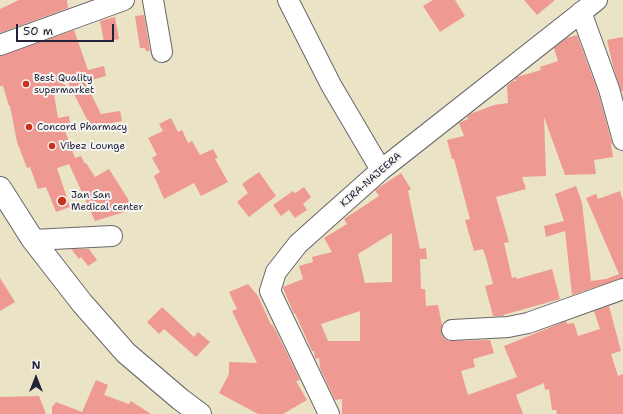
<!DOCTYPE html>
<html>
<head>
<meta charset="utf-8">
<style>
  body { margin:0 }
  #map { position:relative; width:623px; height:414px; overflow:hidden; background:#ebe3c5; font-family:"Shantell Sans",sans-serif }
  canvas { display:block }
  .north { position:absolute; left:16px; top:358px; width:40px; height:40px; -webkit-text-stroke:3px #f6f6f2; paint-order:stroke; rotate:0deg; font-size:11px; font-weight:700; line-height:16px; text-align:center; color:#22223b }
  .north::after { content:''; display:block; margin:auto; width:14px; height:18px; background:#22223b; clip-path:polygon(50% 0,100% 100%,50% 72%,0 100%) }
  .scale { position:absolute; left:16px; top:24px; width:98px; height:18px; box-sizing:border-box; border:2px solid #22223b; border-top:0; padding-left:5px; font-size:12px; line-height:14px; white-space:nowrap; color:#22223b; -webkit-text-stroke:3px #f6f6f2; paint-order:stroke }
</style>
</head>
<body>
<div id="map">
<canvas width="623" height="414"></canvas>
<div class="north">N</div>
<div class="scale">50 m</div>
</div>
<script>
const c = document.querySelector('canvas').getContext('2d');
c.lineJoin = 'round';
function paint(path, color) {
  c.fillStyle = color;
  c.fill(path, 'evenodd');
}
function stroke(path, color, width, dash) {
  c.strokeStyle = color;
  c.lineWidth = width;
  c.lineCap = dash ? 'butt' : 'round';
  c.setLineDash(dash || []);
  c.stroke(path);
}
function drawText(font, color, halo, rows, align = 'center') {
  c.font = font + ' "Shantell Sans",sans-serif';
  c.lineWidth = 4;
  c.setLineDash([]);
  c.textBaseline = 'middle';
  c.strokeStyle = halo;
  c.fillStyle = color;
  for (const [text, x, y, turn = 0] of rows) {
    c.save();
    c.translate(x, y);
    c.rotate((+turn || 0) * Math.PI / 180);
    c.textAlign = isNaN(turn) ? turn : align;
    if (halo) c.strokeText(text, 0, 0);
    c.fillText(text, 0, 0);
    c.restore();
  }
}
paint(new Path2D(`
  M19,0H67L68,8L0,33V9Z
  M433,0H455L465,16L440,32L423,6Z
  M524,0H555L537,15Z
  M144,15L150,51H146L145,48H140L135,16Z
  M115,17L119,39L104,42L100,21Z
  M74,30L88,70L104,66L106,76L85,82L101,114L120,111L122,121L91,127L63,73L66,90L54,94L58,118L69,116L71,130L65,131L75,158L81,156L85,164L86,163L95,177L109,169L128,199L131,210L95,221L69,164L57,168L70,207L56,212L46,187L38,189L30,167L27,168L17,142L10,106H9L3,86H0V56Z
  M577,35L598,92L612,143L611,144L613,157L594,160L596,174L565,175L544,117L546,176L522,177L526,189L496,197L509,242L504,243L512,278L516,277L517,279L552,269L560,299L503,315L504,316H493L485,286L493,284L486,258L483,249L474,251L465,220L470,219L454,159H452L447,140L464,136L459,123L468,119L467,117L470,114L494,105L508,103L507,86L513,81H516L515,79L517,77L541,70L540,67L558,61L554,48L567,38Z
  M623,37V91H621L613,66L607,40Z
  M171,118L178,132L182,130L188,143L192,141L200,155L213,149L218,158L215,159L228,182L201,196L194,183L164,199L154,176L160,172L152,158L157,155L148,138L163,131L159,124Z
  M259,172L276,196L249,217L237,202L248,193L242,184Z
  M401,173L411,189L408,191L420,249L426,248L427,259H420L421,289H425L426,306L438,305L442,325L441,331L442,336L446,340L453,341L490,340L494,353L473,359L475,367L461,371L468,395L517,377L504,346L566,321L567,324L574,323L578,336L600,329L594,311L609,306L621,351L611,354L618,376L623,374V414H557L556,410H552L549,389L545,390L544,383L516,395L523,414H342V399L335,400L320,368L319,358L315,359L314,351H312L295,313L294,314L283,288V287L303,279L299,266L313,262L312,257L332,252L324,238L347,224L344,219L379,196L375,190ZM392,233V282L365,283L358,254ZM360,311V341H328L321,324Z
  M576,186L582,203L591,281L606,279L619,274L586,198L596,194L598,199L620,191L623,201V278L572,295L565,231L546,237L544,226L564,221L555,194Z
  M304,187L311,197L303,204L307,210L295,218L289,210L281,216L273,205L293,191L295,193Z
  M73,249H89L97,260L88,266L81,257L79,259L72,250Z
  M0,278L15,302L0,311Z
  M248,284L258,296L271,325L272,324L277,333L300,380L296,381L307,400L283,414H258L219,393L229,374V362L257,363L232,311L237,309L229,292Z
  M162,307L194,337L198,332L210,342L196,357L164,329L159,334L147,322Z
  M96,380L108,385L104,395L129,404L131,401L151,414H52V407L56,402L82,412Z
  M39,396L46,414H0V397Z`), '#ee9992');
const minor = new Path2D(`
  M153,0L162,52
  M288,0L331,85L381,170
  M581,12L609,89L623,140
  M0,45L124,0
  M33,240L112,236
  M452,330L508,327L528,323L623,289
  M329,414L270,291L276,272L298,244L327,218L381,170L597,0`);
const major = new Path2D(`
  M0,188L33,240L82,303L126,353L180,399L200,414`);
stroke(minor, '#68666b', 22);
stroke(major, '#68666b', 24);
stroke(minor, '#fff', 20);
stroke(major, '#fff', 22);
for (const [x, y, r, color] of [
  [26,84,4,"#c8321e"],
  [29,127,4,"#c8321e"],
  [52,146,4,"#c8321e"],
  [62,201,5,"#c8321e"]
]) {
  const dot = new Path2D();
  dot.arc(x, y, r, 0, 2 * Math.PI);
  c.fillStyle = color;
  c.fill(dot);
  stroke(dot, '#f6f6f2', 1.5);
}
drawText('10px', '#22223b', '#f6f6f2', [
  ["Best Quality",34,78],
  ["supermarket",34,90],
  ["Concord Pharmacy",37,127],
  ["Vibez Lounge",60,146],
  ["Jan San",71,195],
  ["Medical center",71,207]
], 'left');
drawText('10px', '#22223b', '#f6f6f2', [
  ["KIRA-NAJEERA",371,180,-41]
]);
</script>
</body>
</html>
